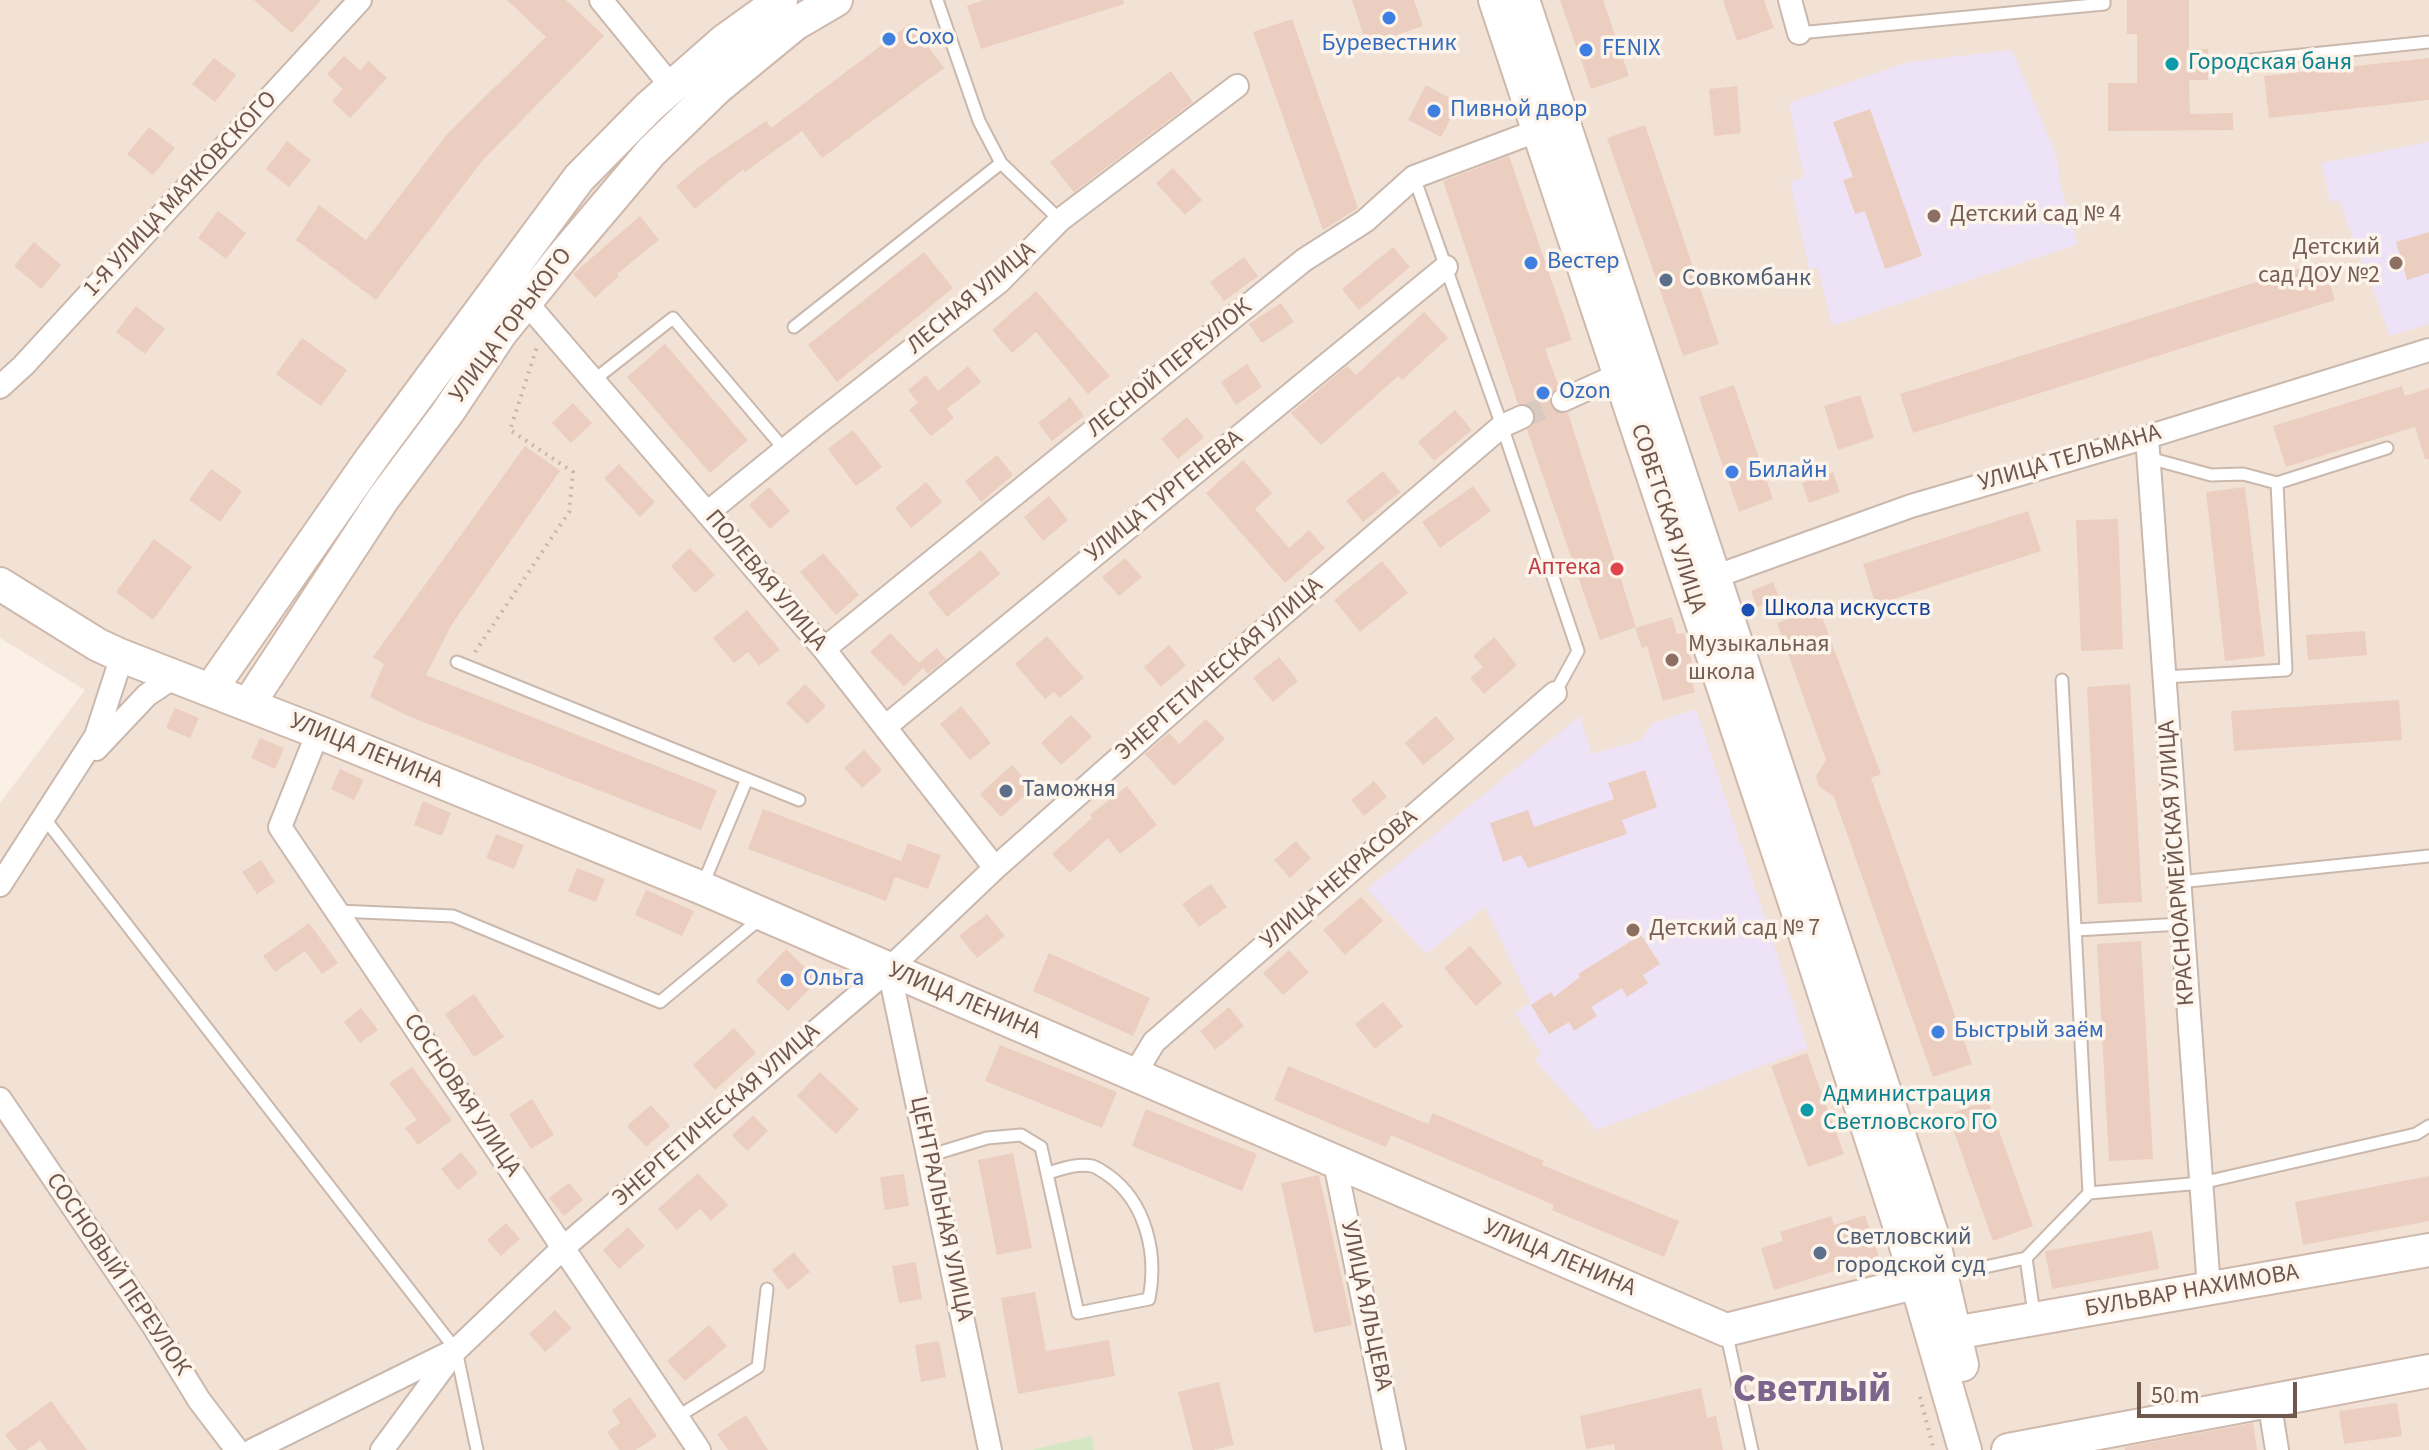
<!DOCTYPE html>
<html>
<head>
<meta charset="utf-8">
<style>
  body { margin:0 }
  #map { position:relative; width:2429px; height:1450px; overflow:hidden; background:#faf0e5; font-family:"Source Sans 3",sans-serif }
  canvas { display:block }
  .scale { position:absolute; left:2137px; top:1382px; width:160px; height:36px; box-sizing:border-box; border:4px solid #70574d; border-top:0; padding-left:10px; font-size:24px; line-height:28px; white-space:nowrap; color:#70574d; -webkit-text-stroke:6px #fdf5eb; paint-order:stroke }
</style>
</head>
<body>
<div id="map">
<canvas width="2429" height="1450"></canvas>
<div class="scale">50 m</div>
</div>
<script>
const c = document.querySelector('canvas').getContext('2d');
c.lineJoin = 'round';
function paint(path, color) {
  c.fillStyle = color;
  c.fill(path, 'evenodd');
}
function stroke(path, color, width, dash) {
  c.strokeStyle = color;
  c.lineWidth = width;
  c.lineCap = dash ? 'butt' : 'round';
  c.setLineDash(dash || []);
  c.stroke(path);
}
function drawText(font, color, halo, rows, align = 'center') {
  c.font = font + ' "Source Sans 3",sans-serif';
  c.lineWidth = 7;
  c.setLineDash([]);
  c.textBaseline = 'middle';
  c.strokeStyle = halo;
  c.fillStyle = color;
  for (const [text, x, y, turn = 0] of rows) {
    c.save();
    c.translate(x, y);
    c.rotate((+turn || 0) * Math.PI / 180);
    c.textAlign = isNaN(turn) ? turn : align;
    if (halo) c.strokeText(text, 0, 0);
    c.fillText(text, 0, 0);
    c.restore();
  }
}
paint(new Path2D(`
  M0,0H2429V1450H0V803L85,690L0,638Z`), '#f1e2d5');
paint(new Path2D(`
  M2012,50L2056,154L2061,187L2078,244L1832,326L1818,268L1809,269L1790,181L1804,178L1789,103L1908,62Z
  M2429,142V324L2390,336L2339,201H2330L2321,163Z
  M1696,709L1808,1048L1597,1130L1535,1060L1541,1053L1515,1013L1530,1002L1485,907L1426,954L1367,889L1580,716L1592,754L1641,740L1653,723Z`), '#ede2f6');
paint(new Path2D(`
  M1092,1436L1094,1450H1031Z`), '#d5e6c5');
paint(new Path2D(`
  M254,0H321L292,33Z
  M507,0H566L604,36L482,161L376,300L296,240L319,205L366,240L448,133L546,37Z
  M984,0H1123L1124,4L981,49L967,6Z
  M1352,0H1414L1423,26L1367,45Z
  M1560,0H1603L1629,76L1591,89Z
  M1723,0H1764L1774,28L1737,41Z
  M2127,0H2189V49H2208V80H2189L2190,114L2233,113V130L2108,131V83H2137V34H2127Z
  M1292,19L1358,208L1323,230L1253,32Z
  M911,23L944,68L822,158L802,131L745,172L743,169L695,209L676,186L705,162L766,121L771,128Z
  M344,56L360,70L369,61L387,78L350,118L332,101L343,89L327,74Z
  M214,58L236,75L215,102L192,84Z
  M2429,58V100L2269,118L2264,76Z
  M1171,71L1193,102L1074,192L1050,162Z
  M1426,85L1459,103L1441,137L1408,120Z
  M1737,86L1741,133L1714,136L1709,89Z
  M1870,109L1922,256L1885,269L1865,211L1855,214L1843,180L1853,177L1833,122Z
  M1645,125L1719,344L1683,356L1607,138Z
  M149,127L175,148L153,175L127,154Z
  M287,141L311,160L289,187L266,169Z
  M1509,156L1572,340L1545,349L1559,387L1551,393L1550,405L1556,412L1568,413L1636,627L1600,640L1527,430L1534,424L1535,412L1530,405L1518,404L1443,181Z
  M1173,168L1202,200L1185,215L1156,183Z
  M218,211L246,233L226,259L198,238Z
  M640,216L659,240L617,274L619,276L595,298L573,274Z
  M2429,232V273L2407,280L2396,242Z
  M34,242L61,265L41,289L14,266Z
  M1393,247L1410,267L1359,310L1342,289Z
  M924,252L953,288L837,382L808,345Z
  M1244,257L1258,276L1224,301L1210,282Z
  M2323,261L2335,300L1913,433L1900,394Z
  M1036,291L1110,376L1088,394L1036,332L1012,353L992,330Z
  M1281,303L1294,322L1262,343L1249,324Z
  M136,306L165,329L145,354L116,332Z
  M1424,312L1448,338L1402,380L1398,376L1321,445L1291,413L1347,366L1356,375Z
  M302,338L347,370L321,406L276,374Z
  M665,344L748,440L710,473L627,377Z
  M1247,364L1262,387L1236,405L1221,382Z
  M968,366L981,382L947,409L954,418L931,436L909,410L918,403L908,390L926,375L938,391Z
  M1734,385L1773,499L1739,512L1699,397Z
  M2402,386L2405,396L2429,388V459H2425L2415,427L2286,467L2273,426Z
  M1860,395L1874,438L1838,450L1824,406Z
  M1070,397L1084,416L1052,441L1038,423Z
  M573,403L592,423L571,443L552,423Z
  M1455,410L1472,430L1434,461L1418,442Z
  M1187,417L1204,437L1178,459L1161,439Z
  M853,430L882,467L856,486L828,449Z
  M525,446L560,471L452,624L426,675L717,790L701,830L408,716L370,697L384,664L373,657Z
  M997,455L1013,475L981,502L965,481Z
  M1243,460L1272,493L1255,509L1289,548L1309,530L1325,548L1285,583L1206,493Z
  M619,464L655,502L640,517L604,478Z
  M211,469L242,491L220,522L189,500Z
  M1383,471L1400,492L1363,522L1346,501Z
  M1833,472L1840,492L1809,503L1802,483Z
  M926,482L942,502L911,528L895,508Z
  M1473,486L1491,511L1440,548L1422,522Z
  M769,487L790,511L770,529L749,505Z
  M2245,487L2265,656L2225,661L2206,492Z
  M1049,496L1068,520L1043,541L1024,517Z
  M2028,511L2041,551L1876,605L1863,564Z
  M2118,519L2123,649L2081,651L2076,520Z
  M154,539L192,567L153,620L116,592Z
  M690,548L715,575L695,593L671,566Z
  M981,550L1000,574L947,617L928,593Z
  M823,553L859,595L836,615L800,572Z
  M1125,558L1142,577L1119,596L1102,577Z
  M1382,561L1408,593L1360,632L1334,600Z
  M1773,582L1780,599L1757,607L1751,591Z
  M1819,609L1881,774L1871,778L1972,1064L1933,1077L1834,797L1819,786L1816,776L1826,760L1777,623Z
  M747,610L780,650L759,666L748,652L734,663L713,638Z
  M1672,617L1677,634L1684,633L1695,673L1690,675L1695,692L1663,701L1647,646L1642,648L1635,628Z
  M2365,631L2367,655L2308,660L2306,635Z
  M890,633L919,663L937,648L946,659L928,674L923,668L904,686L870,652Z
  M1047,636L1084,678L1060,698L1054,692L1045,699L1015,664Z
  M1494,637L1517,665L1484,694L1470,678L1483,667L1473,656Z
  M1169,645L1186,665L1161,687L1144,667Z
  M1279,657L1298,681L1273,702L1253,678Z
  M805,684L826,706L807,724L786,703Z
  M2130,684L2142,902L2098,904L2087,687Z
  M2399,700L2402,740L2234,751L2231,711Z
  M961,706L991,743L970,760L940,724Z
  M175,708L199,718L190,738L166,728Z
  M1071,715L1092,737L1061,765L1041,743Z
  M1436,716L1455,739L1423,765L1405,743Z
  M1206,719L1225,739L1174,786L1145,754L1169,733L1179,744Z
  M260,738L284,748L275,769L251,758Z
  M864,750L882,770L862,788L844,768Z
  M1012,765L1033,788L1001,817L980,794Z
  M340,769L364,780L354,800L331,789Z
  M1645,770L1657,807L1622,820L1627,834L1528,868L1521,855L1503,862L1490,823L1528,810L1534,827L1614,799L1608,783Z
  M1374,781L1387,797L1364,816L1351,800Z
  M1127,786L1157,825L1120,854L1108,838L1070,873L1052,854L1092,818L1090,815Z
  M423,801L451,813L442,836L414,825Z
  M763,809L901,861L908,843L941,855L928,889L895,877L886,901L748,849Z
  M496,834L524,845L514,869L486,858Z
  M1296,841L1311,858L1290,878L1274,860Z
  M261,860L275,882L257,894L242,872Z
  M577,868L605,879L596,902L568,891Z
  M1211,884L1227,907L1199,927L1182,904Z
  M646,890L694,911L682,936L635,915Z
  M1361,897L1383,921L1345,955L1323,930Z
  M987,914L1005,936L977,958L959,936Z
  M309,923L338,963L322,974L305,951L275,972L263,956Z
  M1641,935L1660,964L1643,975L1648,983L1627,997L1622,988L1591,1007L1597,1016L1574,1031L1569,1022L1549,1034L1531,1005L1551,992L1554,997L1580,977L1578,974Z
  M2141,941L2153,1159L2109,1161L2097,944Z
  M1470,946L1502,983L1476,1006L1444,968Z
  M786,949L818,980L788,1011L756,981Z
  M1289,950L1309,972L1283,995L1263,973Z
  M1049,953L1150,998L1133,1036L1033,991Z
  M474,994L504,1037L474,1057L445,1014Z
  M1383,1002L1403,1026L1375,1049L1355,1024Z
  M1229,1007L1244,1026L1215,1050L1200,1031Z
  M361,1008L378,1030L360,1043L344,1022Z
  M734,1028L756,1053L715,1090L693,1065Z
  M1000,1045L1117,1092L1102,1128L985,1081Z
  M1807,1053L1844,1154L1808,1167L1771,1066Z
  M1288,1066L1428,1124L1433,1113L1544,1161L1542,1165L1679,1221L1664,1257L1552,1210L1554,1205L1391,1135L1386,1147L1274,1100Z
  M412,1067L452,1120L418,1145L405,1128L417,1120L389,1083Z
  M820,1072L859,1109L836,1134L797,1096Z
  M532,1099L554,1135L531,1149L509,1114Z
  M1988,1100L2033,1226L1993,1241L1948,1115Z
  M651,1105L670,1126L646,1147L627,1126Z
  M1146,1109L1257,1154L1242,1191L1132,1146Z
  M753,1115L768,1131L747,1151L732,1135Z
  M461,1152L478,1173L458,1190L441,1169Z
  M1013,1153L1032,1248L997,1255L978,1160Z
  M698,1173L728,1205L711,1221L700,1209L677,1230L658,1209Z
  M904,1174L909,1206L885,1210L880,1177Z
  M1319,1175L1352,1325L1314,1333L1281,1183Z
  M2429,1176V1221L2303,1245L2295,1202Z
  M569,1183L583,1200L564,1216L549,1198Z
  M1865,1215L1879,1257L1774,1290L1761,1248L1783,1241L1780,1232L1831,1216L1834,1225Z
  M506,1223L520,1239L501,1256L487,1240Z
  M628,1227L645,1246L619,1269L603,1250Z
  M2152,1231L2159,1269L2052,1289L2045,1251Z
  M794,1252L810,1272L788,1290L772,1270Z
  M916,1262L922,1299L899,1303L892,1266Z
  M1035,1292L1046,1351L1109,1340L1115,1376L1018,1394L1001,1298Z
  M555,1310L572,1328L545,1352L529,1334Z
  M709,1325L727,1346L685,1381L667,1361Z
  M939,1341L946,1377L921,1382L915,1345Z
  M1219,1382L1234,1445L1213,1450H1193L1178,1392Z
  M1701,1388L1707,1418L1716,1416L1723,1450H1615L1614,1444L1586,1449L1580,1416Z
  M630,1397L657,1436L636,1450H619L607,1432L620,1423L612,1410Z
  M51,1401L87,1450H47L40,1440L27,1450H17L5,1435Z
  M2397,1403L2402,1436L2344,1444L2339,1411Z
  M746,1415L768,1450H728L717,1434Z
  M2253,1423L2257,1450H2125V1447Z`), '#eccec0');
stroke(new Path2D(`
  M1522,417L1563,400`), '#d8cabf', 22, [22, 11]);
const lane = new Path2D(`
  M937,0L979,121L1001,163L1060,220
  M1799,33L2104,4V0
  M2243,61L2429,42
  M1414,177L1502,426L1578,651L1555,693
  M794,327L1001,163
  M594,380L673,318L784,449
  M2149,458L2211,475L2243,474L2277,483L2387,448
  M457,662L747,779L703,884
  M2164,677L2286,670L2277,483
  M2062,680L2089,1193
  M747,779L799,800
  M45,819L456,1350L477,1450
  M2179,882L2429,856
  M338,911L453,916L660,1002L761,918
  M2075,930L2182,924
  M928,1156L987,1138L1021,1135L1041,1147L1078,1313L1149,1299C1158,1254 1146,1202 1108,1175C1103,1172 1097,1167 1092,1166C1077,1163 1062,1169 1048,1173
  M1944,1276L2026,1258
  M2034,1314L2026,1258L2089,1193L2201,1183L2416,1134L2429,1126
  M1726,1331L1752,1450
  M677,1417L758,1367L767,1289`);
const street = new Path2D(`
  M601,0L672,87
  M1790,0L1799,33
  M525,301L824,649L995,868
  M0,387L23,366L360,0
  M1563,400L1618,375
  M2147,437L2209,1289
  M707,513L814,426L999,282L1060,220L1237,86
  M1714,577L1911,506L2147,437L2429,350
  M824,649L1304,260L1365,221L1414,177L1539,130
  M885,727L1446,267
  M318,732L280,827L699,1450
  M96,749L147,695L168,681H186
  M0,885L96,736L122,656
  M889,969L990,1450
  M1134,1075L1154,1042L1555,693
  M0,1099L153,1325L199,1400L237,1450
  M1335,1163L1394,1450
  M2269,1400L2277,1450
  M253,1450L449,1353
  M382,1450L456,1350L563,1248L889,969L995,868L1255,638L1502,426L1522,417`);
const secondary = new Path2D(`
  M1495,0L1794,900L1905,1243L1965,1450
  M1523,0L1932,1234L1962,1365
  M0,584L98,645L122,656L318,732L702,888L1726,1330L1942,1276
  M211,689L371,459L579,178L649,107L724,41L781,0
  M248,705L383,499L448,412L500,334L563,256L651,152L717,88L795,24L836,0
  M1940,1344L1954,1333L2429,1250
  M2008,1450L2429,1371`);
stroke(lane, '#cab8ad', 15);
stroke(street, '#cab8ad', 26);
stroke(secondary, '#cfb9ad', 36);
stroke(new Path2D(`
  M475,652L569,512L573,472L510,430L537,347
  M1920,1397L1934,1450`), '#d1b1a3', 4, [2, 6]);
stroke(lane, '#fff', 11);
stroke(street, '#fff', 22);
stroke(secondary, '#fff', 32);
for (const [x, y, r, color] of [
  [1389,18,8,"#3f7fe0"],
  [889,39,8,"#3f7fe0"],
  [1586,50,8,"#3f7fe0"],
  [2172,64,8,"#0f9aa8"],
  [1434,111,8,"#3f7fe0"],
  [1934,216,8,"#8d6e63"],
  [1531,263,8,"#3f7fe0"],
  [2396,263,8,"#8d6e63"],
  [1666,280,8,"#5c6f8a"],
  [1543,393,8,"#3f7fe0"],
  [1732,472,8,"#3f7fe0"],
  [1617,569,8,"#e0444e"],
  [1748,610,8,"#1a4fb4"],
  [1672,660,8,"#8d6e63"],
  [1006,791,8,"#5c6f8a"],
  [1633,930,8,"#8d6e63"],
  [787,980,8,"#3f7fe0"],
  [1938,1032,8,"#3f7fe0"],
  [1807,1110,8,"#0f9aa8"],
  [1820,1253,8,"#5c6f8a"]
]) {
  const dot = new Path2D();
  dot.arc(x, y, r, 0, 2 * Math.PI);
  c.fillStyle = color;
  c.fill(dot);
  stroke(dot, '#fdf5eb', 3);
}
drawText('24px', '#366cbe', '#fdf5eb', [
  ["Сохо",905,39],
  ["Буревестник",1389,45,"center"],
  ["FENIX",1602,50],
  ["Пивной двор",1450,111],
  ["Вестер",1547,263],
  ["Ozon",1559,393],
  ["Билайн",1748,472],
  ["Ольга",803,980],
  ["Быстрый заём",1954,1032]
], 'left');
drawText('24px', '#0d838f', '#fdf5eb', [
  ["Городская баня",2188,64],
  ["Администрация",1823,1096],
  ["Светловского ГО",1823,1124]
], 'left');
drawText('24px', '#70574d', '#fdf5eb', [
  ["1-Я УЛИЦА МАЯКОВСКОГО",181,195,-47],
  ["ЛЕСНАЯ УЛИЦА",972,299,-40],
  ["УЛИЦА ГОРЬКОГО",512,326,-53],
  ["ЛЕСНОЙ ПЕРЕУЛОК",1170,369,-39],
  ["УЛИЦА ТЕЛЬМАНА",2070,459,-16],
  ["УЛИЦА ТУРГЕНЕВА",1165,497,-39],
  ["СОВЕТСКАЯ УЛИЦА",1667,519,72],
  ["ПОЛЕВАЯ УЛИЦА",765,581,50],
  ["ЭНЕРГЕТИЧЕСКАЯ УЛИЦА",1220,670,-41],
  ["УЛИЦА ЛЕНИНА",366,752,22],
  ["КРАСНОАРМЕЙСКАЯ УЛИЦА",2178,863,-94],
  ["УЛИЦА НЕКРАСОВА",1340,880,-41],
  ["УЛИЦА ЛЕНИНА",964,1002,23],
  ["СОСНОВАЯ УЛИЦА",461,1096,56],
  ["ЭНЕРГЕТИЧЕСКАЯ УЛИЦА",717,1116,-41],
  ["ЦЕНТРАЛЬНАЯ УЛИЦА",940,1209,78],
  ["УЛИЦА ЛЕНИНА",1559,1259,23],
  ["СОСНОВЫЙ ПЕРЕУЛОК",117,1275,56],
  ["БУЛЬВАР НАХИМОВА",2192,1292,-10],
  ["УЛИЦА ЯЛЬЦЕВА",1365,1306,78]
]);
drawText('24px', '#785e54', '#fdf5eb', [
  ["Детский сад № 4",1950,216],
  ["Детский",2380,249,"right"],
  ["сад ДОУ №2",2380,277,"right"],
  ["Музыкальная",1688,646],
  ["школа",1688,674],
  ["Детский сад № 7",1649,930]
], 'left');
drawText('24px', '#4e5e75', '#fdf5eb', [
  ["Совкомбанк",1682,280],
  ["Таможня",1022,791],
  ["Светловский",1836,1239],
  ["городской суд",1836,1267]
], 'left');
drawText('24px', '#be3a42', '#fdf5eb', [
  ["Аптека",1601,569]
], 'right');
drawText('24px', '#164399', '#fdf5eb', [
  ["Школа искусств",1764,610]
], 'left');
drawText('bold 40px', '#7c658c', '#fdf5eb', [
  ["Светлый",1812,1392]
]);
</script>
</body>
</html>
